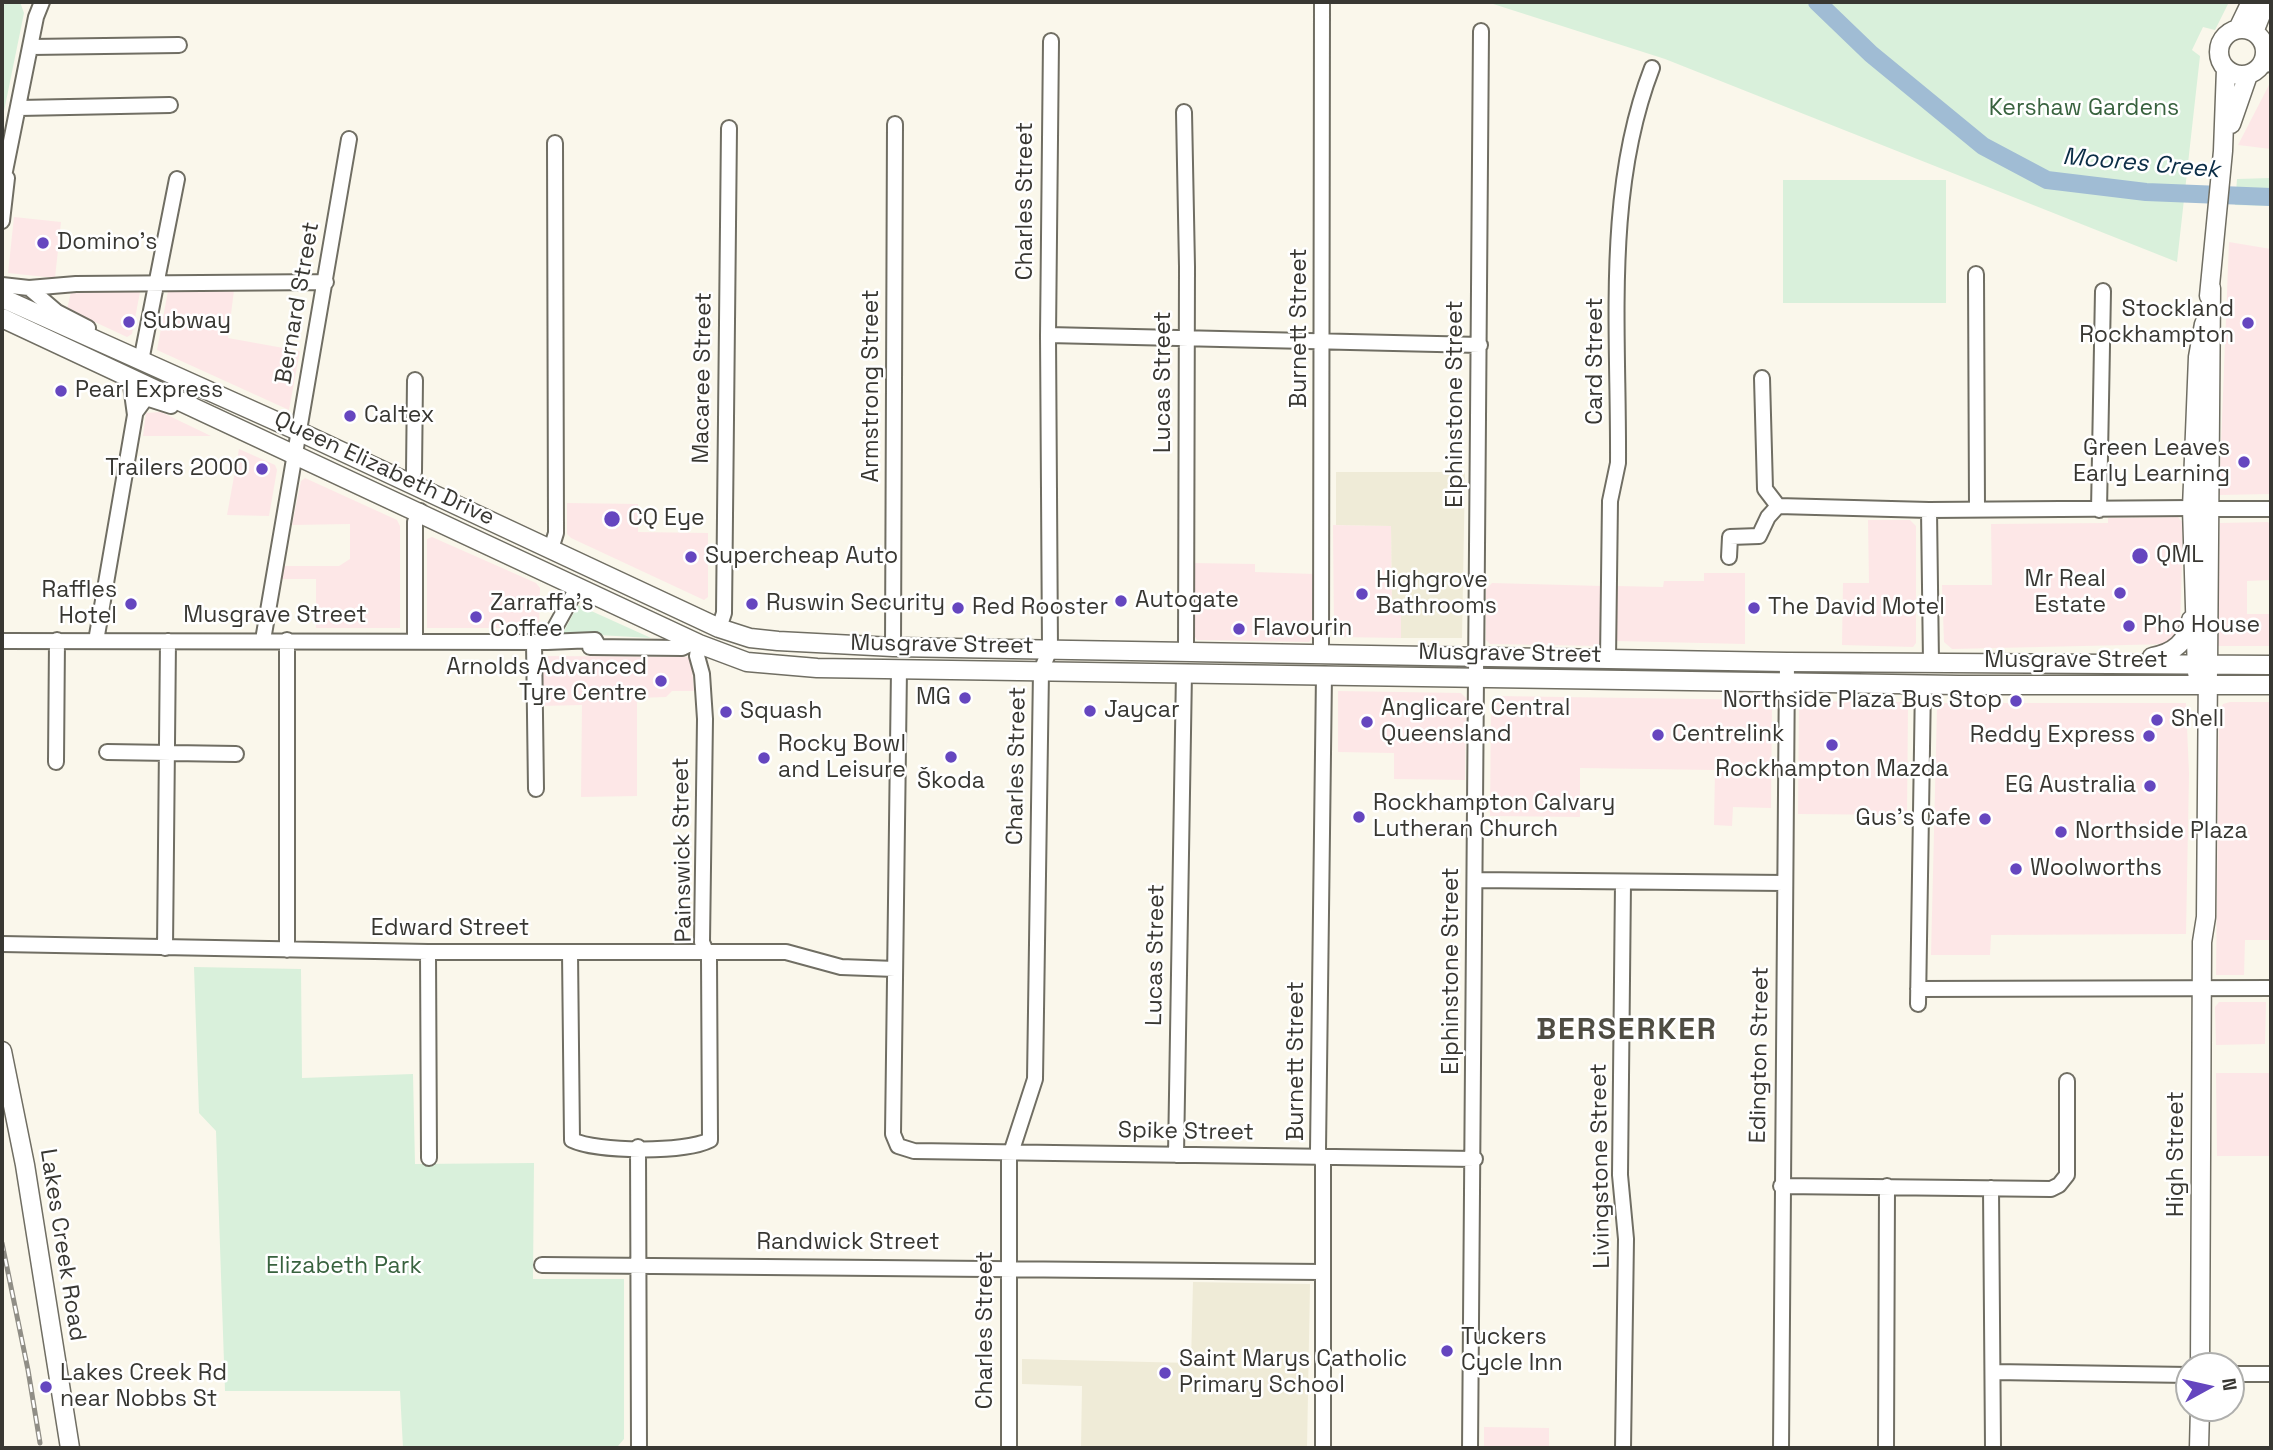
<!DOCTYPE html>
<html>
<head>
<meta charset="utf-8">
<style>
  body { margin:0 }
  #map { position:relative; width:2273px; height:1450px; overflow:hidden; background:#faf7eb; font-family:"Space Grotesk",sans-serif }
  canvas { display:block }
  .frame { position:absolute; inset:0; border:4px solid #383732; pointer-events:none }
  .north { position:absolute; left:2175px; top:1352px; width:70px; height:70px; box-sizing:border-box; background:#fff; border:2px solid #afafad; border-radius:50%; rotate:82deg; font-size:19px; font-weight:700; line-height:28px; text-align:center; color:#383732 }
  .north::after { content:''; display:block; margin:auto; width:24px; height:32px; background:#6546bf; clip-path:polygon(50% 0,100% 100%,50% 72%,0 100%) }
</style>
</head>
<body>
<div id="map">
<canvas width="2273" height="1450"></canvas>
<div class="frame"></div>
<div class="north">N</div>
</div>
<script>
const c = document.querySelector('canvas').getContext('2d');
c.lineJoin = 'round';
function paint(path, color) {
  c.fillStyle = color;
  c.fill(path, 'evenodd');
}
function stroke(path, color, width, dash) {
  c.strokeStyle = color;
  c.lineWidth = width;
  c.lineCap = dash ? 'butt' : 'round';
  c.setLineDash(dash || []);
  c.stroke(path);
}
function drawText(font, color, halo, rows, align = 'center') {
  c.font = font + ' "Space Grotesk",sans-serif';
  c.lineWidth = 5;
  c.setLineDash([]);
  c.textBaseline = 'middle';
  c.strokeStyle = halo;
  c.fillStyle = color;
  for (const [text, x, y, turn = 0] of rows) {
    c.save();
    c.translate(x, y);
    c.rotate((+turn || 0) * Math.PI / 180);
    c.textAlign = isNaN(turn) ? turn : align;
    if (halo) c.strokeText(text, 0, 0);
    c.fillText(text, 0, 0);
    c.restore();
  }
}
paint(new Path2D(`
  M2271,81V149L2238,145Z
  M14,217L61,222L55,278L8,273Z
  M2229,242L2271,249V494L2219,495Z
  M234,290L228,338L300,351L289,410L157,350L168,291Z
  M71,292H140L132,334L127,337L67,309Z
  M161,412L211,436H143L146,413Z
  M239,449L275,465L277,470L269,516L227,515Z
  M305,478L397,520L400,526V628H316V579H280L284,566H339L350,559V524L292,525L301,481Z
  M567,503L638,504V532L708,533V597L704,600L571,538L567,534Z
  M2178,517L2183,523L2180,631L2170,644L1952,649L1944,642L1942,585H1992L1991,524L2108,523V518Z
  M1868,520H1910L1916,526V643L1913,647L1842,645L1843,583H1869Z
  M2268,522L2271,526V580L2247,581V614H2271V646H2218L2220,523Z
  M1333,525L1391,526L1392,604H1401V638L1337,637L1334,632Z
  M432,537L536,583L540,588L539,628H427V539Z
  M1192,563L1255,564V572L1314,574L1315,635L1309,642L1197,640L1193,635Z
  M1704,573H1745V644L1617,641V586L1663,587L1664,581H1704Z
  M1492,583L1602,586L1601,646L1490,644L1486,640V589Z
  M544,656L691,657L694,691H672L666,697L637,698V796L581,797L582,705L540,706L539,659Z
  M1338,691L1461,693L1466,698L1465,780L1394,779V753L1338,752Z
  M1495,696L1768,700L1772,705L1771,808L1733,807L1732,826L1714,825L1715,770L1580,768V817L1490,816L1491,700Z
  M1803,701L1904,702L1908,707L1907,815L1798,814L1799,704Z
  M2230,702H2271V940H2245L2244,975H2216L2219,712L2223,704Z
  M1941,703H2186L2189,774L2186,934L1991,935L1990,955H1931L1937,708Z
  M2219,1002H2266L2265,1044L2216,1045L2215,1007Z
  M2216,1073H2271V1156H2217Z
  M1484,1427L1549,1428V1448H1484Z`), '#fde7e7');
paint(new Path2D(`
  M1336,472H1465L1462,638H1401V604H1392L1391,526L1336,525Z
  M1193,1282L1310,1284L1307,1448H1081L1082,1386L1022,1384V1359L1191,1363Z`), '#efebd7');
paint(new Path2D(`
  M8,2H20L24,13L2,121V6Z
  M1487,2H1486H2229L2215,30L2203,27L2192,50L2200,56L2177,262L1665,59Z
  M2271,178V206L2235,205L2237,179Z
  M1783,180H1946V303H1783Z
  M578,605L651,638L563,633Z
  M194,967L301,969L302,1078L413,1074L415,1164L534,1163L533,1279H624V1439L618,1446L403,1448L400,1391H225L216,1131L199,1113Z`), '#d9f0db');
stroke(new Path2D(`
  M1817,2L1871,54L1983,146L2047,180L2146,192L2271,197`), '#a0bcd4', 18);
const minor = new Path2D(`
  M31,47L179,45
  M2265,48L2271,52
  M2261,65L2271,64
  M19,108L170,105
  M1184,112L1187,267L1186,651
  M2,186L36,17L42,2
  M2,221L7,178
  M1976,274L1977,509
  M2,285L29,288L57,312L88,328
  M29,288L76,284L326,282
  M1048,335L1480,345
  M141,361L177,179
  M1762,378L1765,489L1778,506
  M135,413L146,398L171,406
  M410,484L414,472L415,380
  M1778,506L1929,510L2192,508
  M2208,509H2271
  M1929,510L1931,663
  M2099,510L2103,291
  M551,549L556,533L555,143
  M1729,557L1730,537L1759,536L1768,517L1778,506
  M719,628L724,613L729,128
  M263,640L349,139
  M287,640V950
  M2,641L547,642L595,640L599,647
  M96,641L135,415L130,378
  M415,642V522L420,511
  M534,642L536,789
  M547,642L577,588
  M590,647L682,648L694,642
  M893,647L895,124
  M1321,654L1322,2
  M1608,659L1610,501L1618,463C1619,332 1604,192 1652,68
  M899,669L893,1134L898,1146L914,1151L1475,1159
  M107,752L236,754
  M56,762L57,640
  M1475,880L1785,883
  M2,944L428,952H786L841,967L895,969
  M165,948L168,641
  M428,952L429,1158
  M570,952L572,1140C597,1152 684,1153 710,1140L709,958L702,942L705,719L702,674L697,656L699,644
  M1918,989L2271,988
  M1918,1004L1923,684
  M638,1147L639,1448
  M1176,1155L1184,672
  M1781,1186L2051,1189L2059,1185L2067,1175V1081
  M1991,1188L1993,1448
  M542,1265L1322,1272
  M1994,1372L2189,1375
  M2231,1374H2271
  M1009,1448V1159L1035,1079L1041,671L1050,649L1048,335L1051,41
  M1323,1448V1164L1318,1150L1324,674
  M1470,1448L1481,31
  M1623,1448L1626,1239L1620,1175L1623,882
  M1781,1448L1787,662
  M1886,1448L1887,1186`);
const major = new Path2D(`
  M2219 52a23 23 0 1 1 46 0a23 23 0 1 1-46 0Z
  M2238,29L2251,2
  M2254,32L2266,2
  M2231,124L2248,75
  M2209,296L2223,151L2226,69
  M2,298L298,431L719,628L750,638L778,641L893,647L1787,662L2271,665
  M2,318L699,644L747,662L817,668L1959,685H2271
  M2152,657C2174,653 2187,642 2191,620
  M2197,673L2192,508L2198,357L2204,324
  M2,1051L25,1165L70,1448
  M2200,1366L2202,942L2206,917L2211,288
  M2199,1448L2200,1408`);
stroke(minor, '#706e63', 18);
stroke(major, '#706e63', 21);
stroke(minor, '#fff', 14);
stroke(major, '#fff', 18);
const rail = new Path2D(`
  M2,1243L28,1370L40,1443`);
stroke(rail, '#908e86', 5);
stroke(rail, '#fff', 2.5, [8]);
for (const [x, y, r, color] of [
  [43,243,7,"#6546bf"],
  [129,322,7,"#6546bf"],
  [2248,323,7,"#6546bf"],
  [61,391,7,"#6546bf"],
  [350,416,7,"#6546bf"],
  [2244,462,7,"#6546bf"],
  [262,469,7,"#6546bf"],
  [612,519,9,"#6546bf"],
  [2140,556,9,"#6546bf"],
  [691,557,7,"#6546bf"],
  [2120,593,7,"#6546bf"],
  [1362,594,7,"#6546bf"],
  [1121,601,7,"#6546bf"],
  [131,604,7,"#6546bf"],
  [752,604,7,"#6546bf"],
  [958,608,7,"#6546bf"],
  [1754,608,7,"#6546bf"],
  [476,617,7,"#6546bf"],
  [2129,626,7,"#6546bf"],
  [1239,629,7,"#6546bf"],
  [661,681,7,"#6546bf"],
  [965,698,7,"#6546bf"],
  [2016,701,7,"#6546bf"],
  [1090,711,7,"#6546bf"],
  [726,712,7,"#6546bf"],
  [2157,720,7,"#6546bf"],
  [1367,722,7,"#6546bf"],
  [1658,735,7,"#6546bf"],
  [2149,736,7,"#6546bf"],
  [1832,745,7,"#6546bf"],
  [951,757,7,"#6546bf"],
  [764,758,7,"#6546bf"],
  [2150,786,7,"#6546bf"],
  [1359,817,7,"#6546bf"],
  [1985,819,7,"#6546bf"],
  [2061,832,7,"#6546bf"],
  [2016,869,7,"#6546bf"],
  [1447,1351,7,"#6546bf"],
  [1165,1373,7,"#6546bf"],
  [46,1387,7,"#6546bf"]
]) {
  const dot = new Path2D();
  dot.arc(x, y, r, 0, 2 * Math.PI);
  c.fillStyle = color;
  c.fill(dot);
  stroke(dot, '#fff', 2.5);
}
drawText('23px', '#38623e', '#fff', [
  ["Kershaw Gardens",2084,109],
  ["Elizabeth Park",344,1267]
]);
drawText('23px', '#383732', '#fff', [
  ["Charles Street",1026,201,-90],
  ["Bernard Street",298,303,-80],
  ["Burnett Street",1300,328,-90],
  ["Card Street",1596,361,-90],
  ["Macaree Street",703,378,-89],
  ["Lucas Street",1164,382,-90],
  ["Armstrong Street",872,386,-90],
  ["Elphinstone Street",1456,404,-90],
  ["Queen Elizabeth Drive",384,469,25],
  ["Musgrave Street",275,616],
  ["Musgrave Street",942,645,1],
  ["Musgrave Street",1510,654,1],
  ["Musgrave Street",2076,661],
  ["Charles Street",1017,766,-89],
  ["Painswick Street",683,850,-91],
  ["Edward Street",450,929],
  ["Lucas Street",1156,955,-89],
  ["Elphinstone Street",1452,971,-90],
  ["Edington Street",1760,1055,-89],
  ["Burnett Street",1297,1061,-90],
  ["Spike Street",1186,1132,1],
  ["High Street",2177,1154,-90],
  ["Livingstone Street",1601,1166,-91],
  ["Randwick Street",848,1243],
  ["Lakes Creek Road",62,1245,81],
  ["Charles Street",986,1330,-90]
]);
drawText('23px', '#383732', '#fff', [
  ["Domino's",57,243],
  ["Stockland",2234,310,"right"],
  ["Rockhampton",2234,336,"right"],
  ["Subway",143,322],
  ["Pearl Express",75,391],
  ["Caltex",364,416],
  ["Green Leaves",2230,449,"right"],
  ["Early Learning",2230,475,"right"],
  ["Trailers 2000",248,469,"right"],
  ["CQ Eye",628,519],
  ["QML",2156,556],
  ["Supercheap Auto",705,557],
  ["Mr Real",2106,580,"right"],
  ["Estate",2106,606,"right"],
  ["Highgrove",1376,581],
  ["Bathrooms",1376,607],
  ["Raffles",117,591,"right"],
  ["Hotel",117,617,"right"],
  ["Autogate",1135,601],
  ["Zarraffa's",490,604],
  ["Coffee",490,630],
  ["Ruswin Security",766,604],
  ["Red Rooster",972,608],
  ["The David Motel",1768,608],
  ["Pho House",2143,626],
  ["Flavourin",1253,629],
  ["Arnolds Advanced",647,668,"right"],
  ["Tyre Centre",647,694,"right"],
  ["MG",951,698,"right"],
  ["Northside Plaza Bus Stop",2002,701,"right"],
  ["Anglicare Central",1381,709],
  ["Queensland",1381,735],
  ["Jaycar",1104,711],
  ["Squash",740,712],
  ["Shell",2171,720],
  ["Centrelink",1672,735],
  ["Reddy Express",2135,736,"right"],
  ["Rocky Bowl",778,745],
  ["and Leisure",778,771],
  ["Rockhampton Mazda",1832,770,"center"],
  ["Škoda",951,782,"center"],
  ["EG Australia",2136,786,"right"],
  ["Rockhampton Calvary",1373,804],
  ["Lutheran Church",1373,830],
  ["Gus's Cafe",1971,819,"right"],
  ["Northside Plaza",2075,832],
  ["Woolworths",2030,869],
  ["Tuckers",1461,1338],
  ["Cycle Inn",1461,1364],
  ["Saint Marys Catholic",1179,1360],
  ["Primary School",1179,1386],
  ["Lakes Creek Rd",60,1374],
  ["near Nobbs St",60,1400]
], 'left');
drawText('italic 24px', '#0b2d46', '#fff', [
  ["Moores Creek",2141,164,5]
]);
c.letterSpacing = '2px';
drawText('bold 30px', '#4f4d43', '#fff', [
  ["BERSERKER",1627,1031]
]);
c.letterSpacing = '0px';
</script>
</body>
</html>
